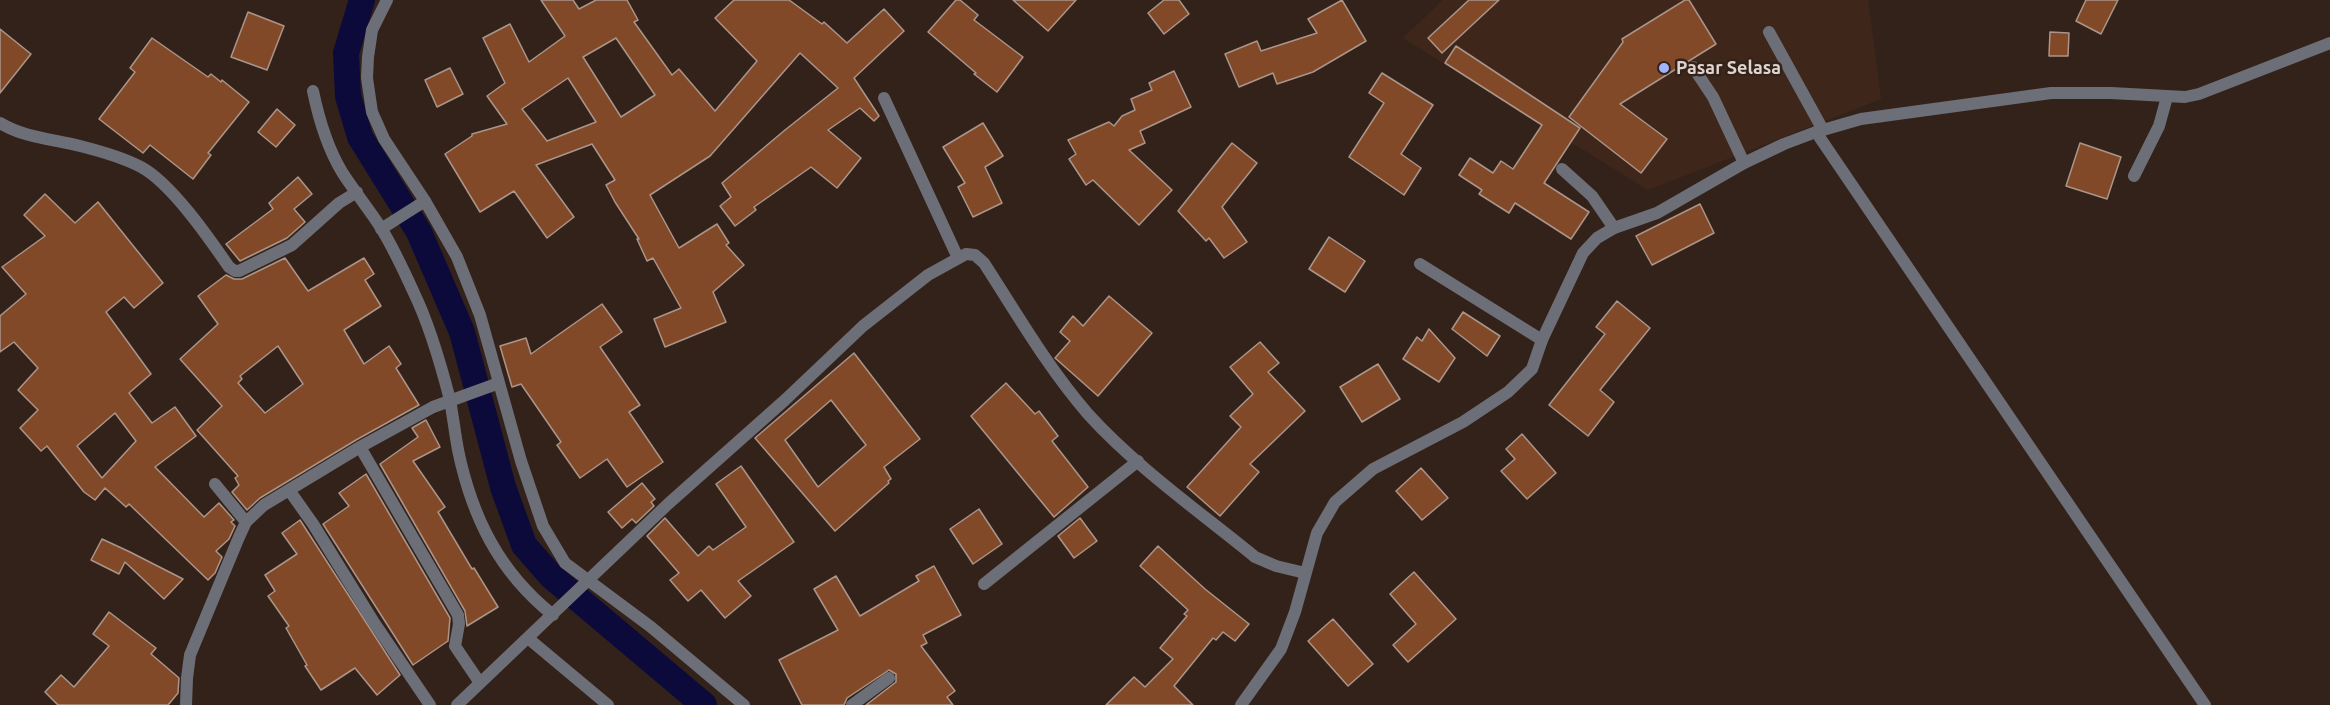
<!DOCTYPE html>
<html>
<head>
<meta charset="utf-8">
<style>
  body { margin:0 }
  canvas { display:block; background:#332219 }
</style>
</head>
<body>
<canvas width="2330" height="705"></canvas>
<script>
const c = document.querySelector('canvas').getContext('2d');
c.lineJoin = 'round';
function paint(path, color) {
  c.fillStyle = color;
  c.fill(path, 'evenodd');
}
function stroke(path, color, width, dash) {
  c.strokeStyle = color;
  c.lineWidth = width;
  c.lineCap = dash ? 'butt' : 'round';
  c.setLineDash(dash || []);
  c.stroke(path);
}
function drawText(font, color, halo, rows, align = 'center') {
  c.font = font + ' Ubuntu,sans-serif';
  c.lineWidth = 5;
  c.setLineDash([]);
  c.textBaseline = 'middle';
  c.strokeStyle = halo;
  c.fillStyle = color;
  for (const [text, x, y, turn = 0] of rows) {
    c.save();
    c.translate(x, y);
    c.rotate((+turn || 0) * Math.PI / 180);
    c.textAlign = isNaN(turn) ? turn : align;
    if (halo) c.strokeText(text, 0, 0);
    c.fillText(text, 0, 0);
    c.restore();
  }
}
paint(new Path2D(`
  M1443,0H1868L1881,99L1648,190L1403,38Z`), '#3e271a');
stroke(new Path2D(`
  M362,0L346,53L348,96L360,137L419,232L462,332L503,487L524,545L551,576L704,705`), '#0b0a3b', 26);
const building = new Path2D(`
  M541,0H573L579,9L596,0H627L638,20L634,22L672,75L679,69L715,111L757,61L715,18L734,0H789L822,24L824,22L847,43L884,9L904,31L854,78L879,116L874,121L860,108L828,130L861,158L837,188L811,167L754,207L756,210L735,226L720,206L731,197L722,183L785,130L838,88L800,53L710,156L650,195L679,248L717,224L729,243L726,245L744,265L713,292L726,322L665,347L654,319L681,308L653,258L647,261L637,239H639L615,202L606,185L615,180L592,144L536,165L574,217L547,238L514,191L480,212L445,154L472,136V134L507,124L487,96L505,83L483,38L510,24L529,62L565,36ZM616,38L655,95L621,117L583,57ZM568,78L596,122L547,141L522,109Z
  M956,0H960L978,15L974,20L1023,57L997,92L974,74L976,73L928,32Z
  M1013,0H1076L1048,31Z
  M1164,0H1179L1189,14L1164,34L1148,13Z
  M1342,0L1366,41L1313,72L1277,84L1273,73L1239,87L1225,54L1257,41L1261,51L1317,33L1308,19Z
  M1469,0H1499L1442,53L1428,38Z
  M1685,0H1689L1716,44L1620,104L1667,139L1641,173L1569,117L1623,42L1622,39Z
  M2086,0H2118L2101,34L2076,21Z
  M248,12L284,26L267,70L231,57Z
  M0,29L31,54L0,93Z
  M2050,32L2069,33L2068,56H2049Z
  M152,38L208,77L211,74L221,82L222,80L249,102L208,153L211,155L193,179L150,145L143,153L99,119L135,72L130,68Z
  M1456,46L1580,128L1544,183L1589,212L1571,239L1515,203L1509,213L1479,194L1482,190L1459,175L1470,158L1493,173L1501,161L1513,169L1542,125L1445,63Z
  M450,68L463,94L437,107L425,80Z
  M1174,71L1191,107L1140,131L1145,143L1129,150L1172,190L1139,225L1093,180L1086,185L1069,159L1076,154L1068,140L1109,122L1114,126L1122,116L1135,110L1131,99L1152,90L1149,83Z
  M1382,73L1433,105L1401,154L1421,168L1404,195L1349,157L1384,103L1369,93Z
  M277,109L295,125L276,147L258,132Z
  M983,123L1003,156L985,167L1002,203L973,217L958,187L965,183L943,147Z
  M1232,143L1257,163L1222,207L1247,242L1224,258L1209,238L1206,241L1178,211Z
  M2080,143L2121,157L2107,199L2066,186Z
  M298,177L312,194L294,209L305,222L287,238L240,261L226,244L273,209L269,203Z
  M45,194L75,223L98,202L163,283L134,308L124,297L106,312L151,374L129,393L152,423L175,407L196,436L155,467L204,517L219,503L234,520L231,522L235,526L229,539L216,551L222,557L215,573L208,580L129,504L126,507L105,488L95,500L84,492L47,446L41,451L20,428L38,410L18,390L38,368L14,342L0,352V316L26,294L2,267L45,236L24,215ZM115,413L136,441L102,478L77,446Z
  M1700,204L1714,233L1652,265L1636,236Z
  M1329,237L1365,261L1345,292L1309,269Z
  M285,258L308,291L364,258L374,274L365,280L381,306L344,330L364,364L389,346L401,364L396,368L419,405L356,440L260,498L247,510L232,492L239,485L235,478L238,476L197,430L222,406L180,359L218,324L198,296L226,275L234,279H242ZM278,346L303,384L265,413L238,383L242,379L240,376Z
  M1109,296L1152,333L1098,396L1055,358L1070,341L1060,332L1073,316L1083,326Z
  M1617,301L1650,328L1600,390L1614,402L1588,436L1549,405L1605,334L1596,327Z
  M602,304L622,332L600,347L640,405L629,412L663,462L627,487L607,459L580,478L557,445L561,442L521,384L512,387L500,346L526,338L531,354Z
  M1463,312L1500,336L1487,356L1452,329Z
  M1429,329L1455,358L1439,382L1403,359L1417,337L1422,341Z
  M1260,342L1279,363L1268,372L1305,411L1250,464L1259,472L1220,516L1187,487L1241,427L1230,416L1253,394L1230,367Z
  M854,353L920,439L884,467L891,479L888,481L889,483L835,531L755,438ZM831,400L866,445L818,487L785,440Z
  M1378,364L1400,399L1362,422L1340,387Z
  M1006,383L1035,414L1039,411L1058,436L1052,441L1088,487L1054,517L971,416Z
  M426,420L440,447L413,461L445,507L438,512L472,569L474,568L498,607L467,626L465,611L380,464L418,437L412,428Z
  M1522,434L1556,473L1527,499L1501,471L1515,459L1506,449Z
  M741,466L794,542L738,581L751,596L725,618L701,590L688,601L670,580L679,573L647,536L665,518L698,556L709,546L713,550L746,527L716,484Z
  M1421,468L1448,498L1422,520L1396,491Z
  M366,474L450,618L448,641L413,665L323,524L349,506L339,493Z
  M642,483L655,499L651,502L654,506L636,523L632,519L622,528L608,512Z
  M979,509L1002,544L973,564L950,529Z
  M1080,518L1097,541L1074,558L1058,536Z
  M300,520L400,675L377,695L355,668L321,690L305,666L307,665L286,628L289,626L268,596L275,591L265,575L297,554L282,533Z
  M102,539L130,552L183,579L164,599L125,562L119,574L91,560Z
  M1158,546L1205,589L1249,624L1235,641L1223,632L1216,640L1213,638L1174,686L1193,705H1106L1134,677L1145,687L1173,659L1160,648L1187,616L1184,614L1188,610L1140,566Z
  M934,566L961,615L923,635L927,643L921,646L955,691L947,697L953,705H866L896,682V674L889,670L847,698L844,705H802L779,660L838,630L814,589L836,576L860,616L919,581L916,576Z
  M1414,572L1456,619L1408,662L1393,645L1416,624L1390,594Z
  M109,612L156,648L151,654L179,678L178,693L168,705H58L45,692L61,675L74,687L109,646L93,634Z
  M1333,619L1373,664L1348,686L1308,641Z`);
paint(building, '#824929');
stroke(building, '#ab958a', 1.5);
stroke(new Path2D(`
  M1769,32L1823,130
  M1693,67L1713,97L1744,163
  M2134,176L2159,126L2167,97
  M381,229L425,201
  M529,639L608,705`), '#6d6f78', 12);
stroke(new Path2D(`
  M387,0L372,30L368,57L367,78L372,112L384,139L425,201L457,257L480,315L521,461L543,526L565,563L651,627L744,705
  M313,91C319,120 327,147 342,172C354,191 369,209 381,228C394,249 404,271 414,293C430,326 441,365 450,400C453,417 455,433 458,450C472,517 499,572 553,615
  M884,98L958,258
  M0,123C25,138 52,139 80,146C100,151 122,157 141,167C171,183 209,238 229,267L235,271H239L292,245L339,203L357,192
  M1816,132L2205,705
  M1562,169L1592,196L1614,228
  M1420,264L1542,340
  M360,447L458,615L459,624L455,646L480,683
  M215,484L246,522
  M289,490L313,524L373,621L430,705
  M984,584L1138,461
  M186,705L187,678L190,655L239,537L246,522L264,505L360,447L433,407L499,383
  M457,705L668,504L785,400L863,326L928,275L966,254L975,255L984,263C1017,314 1048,368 1088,414C1136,467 1200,512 1255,557L1276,566L1305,573
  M852,705L889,678`), '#6d6f78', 12);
stroke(new Path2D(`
  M1241,705L1281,649L1295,612L1317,533L1335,502L1373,469L1463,422L1508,392L1532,369L1542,340L1583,253L1597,238L1614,228L1657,213L1744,163L1784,144L1816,132L1861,119L2051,93H2111L2185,97L2199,94L2330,43`), '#6d6f78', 12);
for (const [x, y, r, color] of [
  [1664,68,6,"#a2b2fd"]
]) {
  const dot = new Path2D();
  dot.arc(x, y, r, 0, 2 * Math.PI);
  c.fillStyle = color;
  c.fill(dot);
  stroke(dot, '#332219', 2);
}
drawText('bold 18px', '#e0d4ce', '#332219', [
  ["Pasar Selasa",1676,68]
], 'left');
</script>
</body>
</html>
